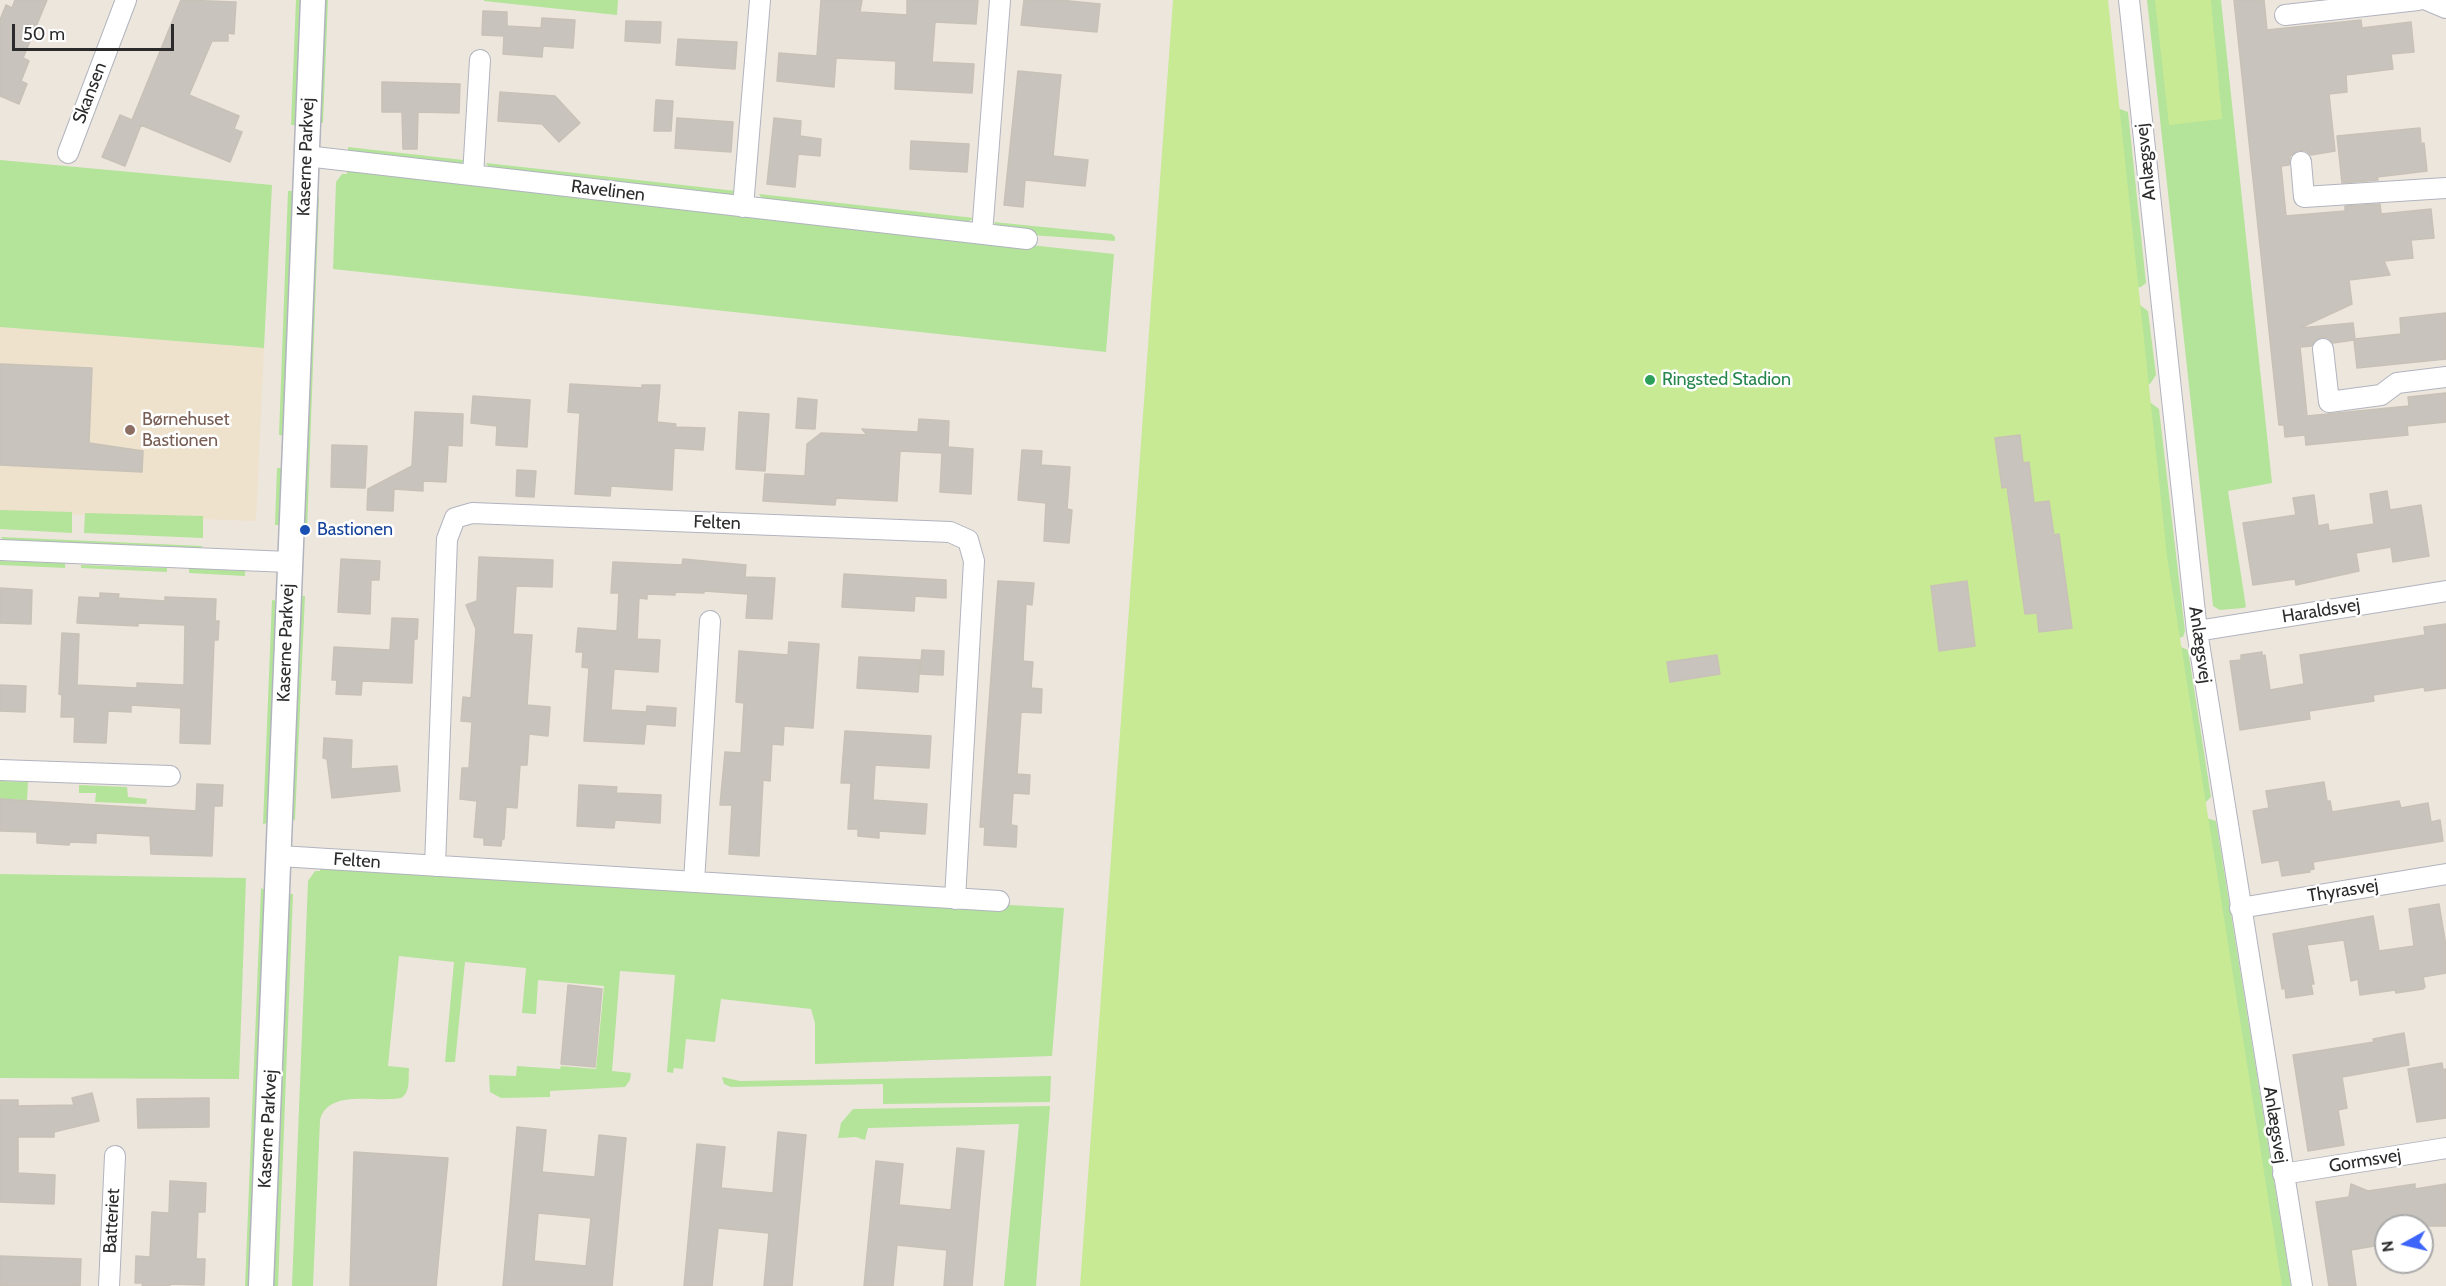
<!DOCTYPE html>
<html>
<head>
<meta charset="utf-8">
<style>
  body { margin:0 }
  #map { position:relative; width:2446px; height:1286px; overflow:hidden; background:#ede6dd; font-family:Cabin,sans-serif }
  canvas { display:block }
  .north { position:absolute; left:2374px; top:1214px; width:60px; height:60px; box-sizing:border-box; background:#fff; border:2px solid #aaa; border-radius:50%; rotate:262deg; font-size:16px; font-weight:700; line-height:24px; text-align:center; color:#2b2b2b }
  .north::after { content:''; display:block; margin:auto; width:21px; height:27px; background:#3e65f9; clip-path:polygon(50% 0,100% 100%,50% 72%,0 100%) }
  .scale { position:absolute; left:12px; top:24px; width:162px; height:27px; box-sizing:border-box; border:3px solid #2b2b2b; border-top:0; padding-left:8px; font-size:18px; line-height:21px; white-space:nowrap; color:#2b2b2b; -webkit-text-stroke:4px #fff; paint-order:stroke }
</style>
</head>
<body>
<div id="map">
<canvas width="2446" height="1286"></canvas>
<div class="north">N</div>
<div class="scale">50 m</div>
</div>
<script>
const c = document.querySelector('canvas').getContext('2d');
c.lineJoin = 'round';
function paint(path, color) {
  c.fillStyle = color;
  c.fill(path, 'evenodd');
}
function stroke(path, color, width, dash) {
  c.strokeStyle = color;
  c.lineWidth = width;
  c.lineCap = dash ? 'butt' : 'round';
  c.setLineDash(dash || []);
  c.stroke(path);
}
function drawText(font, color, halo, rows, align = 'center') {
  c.font = font + ' Cabin,sans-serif';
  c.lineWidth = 5;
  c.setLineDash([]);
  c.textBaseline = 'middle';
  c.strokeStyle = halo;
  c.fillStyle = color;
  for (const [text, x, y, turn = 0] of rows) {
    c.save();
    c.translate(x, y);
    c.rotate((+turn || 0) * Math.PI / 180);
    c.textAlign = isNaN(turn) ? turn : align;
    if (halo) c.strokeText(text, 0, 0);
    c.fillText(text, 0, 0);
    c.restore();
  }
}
paint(new Path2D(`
  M0,327L264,348L256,521L0,512Z`), '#eee2cd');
paint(new Path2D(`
  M296,0H300L295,125H291Z
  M322,0H328L323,123H318Z
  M618,0L617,15L484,1V0Z
  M2147,0H2221L2272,483L2228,491L2246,607L2243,608L2220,610L2213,606Z
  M2120,109L2128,112L2146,283L2141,287L2123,289L2109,113Z
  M348,147L463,160L462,165L348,152Z
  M0,160L272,185L264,348L0,327Z
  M486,163L736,191L728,197L490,169Z
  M347,170L1030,249V245L1114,254L1106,352L333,269L336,182L342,174H347Z
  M288,191H293L284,436L279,435Z
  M759,194L974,218L963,225L763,200Z
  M314,197H319L307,532L302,530Z
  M994,222L1112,234L1115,237V241L1031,235L996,226Z
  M2140,305L2148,311L2156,375L2150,384L2129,387Z
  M2130,403H2151L2159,409L2185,631L2183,637L2148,643Z
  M277,468H282L280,525H275Z
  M0,510L72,512V533L0,529Z
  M85,513L203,516V538L84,533Z
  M1,537L203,546L197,550L5,542Z
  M0,561L65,563V568L0,565Z
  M81,565L167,568V572L81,568Z
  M189,568L245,571V576L189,573Z
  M299,596H305L295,820L291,819Z
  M272,600L277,601L268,823L263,824Z
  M2181,647L2188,650L2211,797L2202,806Z
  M0,781L28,782L27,800L0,799Z
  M79,785L127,787L128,797L147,799L146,804L95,802L96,793H79Z
  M2204,817L2216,821L2291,1286H2274Z
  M320,867L1064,908L1052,1056L815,1064V1023L811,1009L721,999L715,1042L686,1039L683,1069L674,1068L673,1073L667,1072L675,975L620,971L612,1071L631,1073L630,1080L625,1087L550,1091V1097L501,1098L490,1092L489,1075L516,1076L517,1066L560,1069L561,1066L596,1069L604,986L538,980L536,1014L522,1013L526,968L465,962L455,1062H445L454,962L399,956L388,1066L409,1068C408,1079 411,1092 401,1098C376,1103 328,1088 320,1120L313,1286H292L308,881L315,871H320Z
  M0,874L246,878L239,1079L0,1078Z
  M261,888L265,890L251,1286H245Z
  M287,894H293L278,1286H272Z
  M1051,1076L1050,1102L883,1104V1084L731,1087L724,1084L722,1077L740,1081Z
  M1050,1106L1036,1286H1004L1019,1124L868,1128L865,1140L856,1137L838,1138L841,1123L853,1109Z`), '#b4e39a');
paint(new Path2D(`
  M1173,0H2108L2167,556L2282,1286H1080Z
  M2155,0H2211L2222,119L2169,125Z`), '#c8ea95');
const building = new Path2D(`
  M15,0H47L23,58L29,61L21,81L27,84L19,104L0,96V20L6,5L12,8Z
  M181,0L236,2L234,34L228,33V41H212L189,95L239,116L234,129L242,132L230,162L141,125L125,166L102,157L120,115L132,120Z
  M821,0H862L860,12L907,15V0H978L976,24L935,22L932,62L974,64L972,93L895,89L896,61L836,58L834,87L777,81L779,53L817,56Z
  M1024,0H1059L1100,4L1097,32L1021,25Z
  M2234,0H2264L2267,30L2361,20L2362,28L2411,22L2414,52L2391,54L2393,69L2346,75L2347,92L2329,94L2335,151L2311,155L2306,151L2299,150L2290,156L2289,165L2281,166L2286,216L2345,211V206L2380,204L2381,214L2431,209L2434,238L2411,240L2413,258L2384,261L2390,275L2349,280L2352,304L2300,328L2353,323L2355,339L2401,334L2400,318L2446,313V359L2357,368L2354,340L2333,343L2328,338L2321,337L2315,340L2312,346L2300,347L2307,416L2409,406L2408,397L2446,393V422L2407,426L2408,435L2306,445L2305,435L2285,437L2284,425H2279Z
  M483,11L507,12V26L541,28L542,18L575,20L573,48L543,46L542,57L503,54L504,36L482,35Z
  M626,21L661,22L660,43L625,41Z
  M678,39L737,42L735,69L676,65Z
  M1018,71L1061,75L1053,156L1088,160L1085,186L1025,180L1023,207L1004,205Z
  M382,82L460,84L459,113L418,112L417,149H403L402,112H382Z
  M500,92L555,96L580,123L559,142L542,124L498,121Z
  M656,100L673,101L671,131H654Z
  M677,118L733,122L731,152L675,148Z
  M774,118L801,121L800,136L821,139L820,156L798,154L795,187L767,184Z
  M2420,128L2421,144L2424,143L2427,171L2377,177L2378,180L2342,183L2337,136Z
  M911,141L969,144L967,172L910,169Z
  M0,364L92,368L89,443L143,451L142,472L0,465Z
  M570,384L642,388V385H660L657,422L676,424L675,427L705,428L703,450L674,448L672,490L611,486L610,496L575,494L580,413L568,412Z
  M473,396L530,400L527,447L496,445L497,426L471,423Z
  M798,398L817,400L815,429L796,428Z
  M415,412L463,414L462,446L448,445L446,482L423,481V491L394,489L393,511L367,510L368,489L412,466Z
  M739,412L769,414L765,471L736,469Z
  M919,419L949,421L948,447L973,449L971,494L940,492L942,453L900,451L897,501L836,498L835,505L763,501L765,474L805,476L807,444L821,433L867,435L862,429L918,432Z
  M2020,435L2023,463L2029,462L2034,503L2049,501L2054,535L2059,534L2072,628L2039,632L2037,613L2025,614L2007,487L2002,488L1995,438Z
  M332,445L367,446L365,488L331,487Z
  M1022,450L1042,451L1041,465L1070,467L1067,509L1072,510L1069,543L1044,541L1046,503L1018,500Z
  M517,470L536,471L534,497L516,496Z
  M2387,491L2390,510L2421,505L2429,556L2393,562L2391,547L2356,553L2359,571L2296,585L2295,579L2253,585L2243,523L2296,515L2293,498L2314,495L2318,526L2328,524L2329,531L2374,524L2370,494Z
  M479,557L553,560L552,587L516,586L513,634L532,635L527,705L550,707L548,736L529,734L527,765H520L517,808L506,807L504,839H502L501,846L484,845V838L474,837L477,801L460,799L462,768H469L472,722L461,721L463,697L471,698L476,629L466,605L477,601Z
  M341,559L380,561L379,580H371L370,614L338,612Z
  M683,559L746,565L745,577L775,578L772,619L746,618L748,594L704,591V593L675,592V595L647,594V599L639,598L637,639L660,640L658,672L614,669L611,710L646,712V716L647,706L676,708L675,726L646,724L644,744L584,741L589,668L582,667L583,652H576L578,628L617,631L619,593H611L613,562L682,565Z
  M844,574L946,580V598L915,596L914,611L842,607Z
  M998,581L1034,583L1032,605L1026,604L1023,661L1033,662L1031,688L1042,689L1041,713L1021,712L1017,774L1030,775L1029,794L1013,793L1011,825L1017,826L1016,847L984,845L985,827H980Z
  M1967,581L1975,646L1939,651L1931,586Z
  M0,588L32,590L31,624L0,623Z
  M100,593L119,594L118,598L165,601V597L216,599L215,621H219L218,640H214L210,744L180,743L181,708L131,705V712L108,711L106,743L74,742L75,717H61L62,695L59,694L62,633L79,634L77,685L137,688V683L184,685L185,625L138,623V626L77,623L79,597L100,598Z
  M392,618L418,619L417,639H414L412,683L362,681L361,695L336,694L337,680H332L334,647L390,650Z
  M2446,624V688L2425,691L2424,687L2373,695L2374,701L2309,711L2310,719L2240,730L2230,661L2241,660V655L2262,652V656L2265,655L2270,690L2304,684L2300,655L2425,635L2424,627Z
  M789,642L819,644L813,728L784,726L783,745L772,744L770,781L763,780L759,856L729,854L732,805H720L725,752L741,753L744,703L736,702L739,651L788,655Z
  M922,650L944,651L943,675L920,674Z
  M1717,655L1720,674L1670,682L1667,662Z
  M859,657L920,660L918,692L857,688Z
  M0,685L26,686L25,712L0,711Z
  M845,731L931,736L929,768L875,765L873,800L927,804L925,834L879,831V838L858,836V829H848L851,783H841Z
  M324,738L352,740L351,769L397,766L400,791L332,798L327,759L323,758Z
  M2324,782L2327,801H2330L2332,812L2399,801L2401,808L2428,803L2431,822L2440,820L2443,841L2313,862L2314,869L2309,870L2310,872L2282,876L2279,860L2262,863L2253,811L2269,808L2266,791Z
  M197,784L223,785L222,806H214L212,856L151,854L150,836L96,833V843L70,842L69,845L37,843V832L0,831V799L196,811Z
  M579,785L617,787L616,793L661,795L660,823L615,820L614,828L577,826Z
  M2439,904L2446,946V973L2423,977L2425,987L2423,989L2396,993L2395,990L2360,995L2358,979L2351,981L2344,940L2307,945L2314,984H2311L2313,994L2286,998L2285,988L2282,989L2273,934L2373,916L2379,951L2414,946L2409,909Z
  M568,985L602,989L595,1067L561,1064Z
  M2404,1033L2409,1065L2342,1077L2347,1108L2338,1110L2344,1145L2308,1151L2293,1055L2374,1042L2373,1039Z
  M2442,1063L2443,1070L2446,1069V1118L2417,1122L2408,1069Z
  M92,1093L99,1121L54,1132V1137H18V1173L55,1175L54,1204L0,1202V1100H18V1106L74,1105L72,1098Z
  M209,1098V1127L138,1128L137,1099Z
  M517,1127L546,1130L542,1172L595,1177L599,1135L626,1138L612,1286H503ZM538,1213L591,1218L586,1266L534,1261Z
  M778,1132L806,1135L792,1286H764L769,1233L718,1228L712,1286H684L697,1144L725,1147L721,1188L773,1193Z
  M957,1148L984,1151L972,1286H944L947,1250L897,1245L893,1286H864L876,1161L903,1164L899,1205L951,1210Z
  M354,1152L448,1158L436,1286H350Z
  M170,1181L206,1183L205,1212H198L196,1259H205L204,1285L170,1284V1286H142L143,1283H135L136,1256L150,1257L152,1212L169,1213Z
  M2351,1184L2368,1191L2415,1184V1189L2446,1184V1226H2386V1244L2351,1250L2356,1286H2329L2316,1202L2349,1197Z
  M0,1256L81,1259L80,1286H0Z`);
paint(building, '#c8c3bc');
stroke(building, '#c8c1b7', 1.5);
const minor = new Path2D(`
  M2129,0L2197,631L2302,1286
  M2427,0L2446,8
  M2285,15L2418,0
  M68,153L126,0
  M306,156L1027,239
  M2301,162L2304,197L2446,188
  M473,175L480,60
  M743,207L760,0
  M982,234L1000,0
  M2323,349L2329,402L2381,395L2397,383L2446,377
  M0,550L289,562
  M2197,631L2446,591
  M0,770L170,776
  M280,856L999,901
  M435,866L447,539L455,518L472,513L950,532L968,540L974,561L955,899
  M694,882L710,621
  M2240,908L2446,874
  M2283,1174L2446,1148
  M109,1286L115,1156`);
const tertiary = new Path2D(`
  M261,1286L313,0`);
stroke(minor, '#b1b4be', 22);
stroke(tertiary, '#b1b4be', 27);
stroke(minor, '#fff', 20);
stroke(tertiary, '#fff', 24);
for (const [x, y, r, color] of [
  [1650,380,6,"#2e9e5b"],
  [130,430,6,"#8d6e63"],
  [305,530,6,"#1a4fb4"]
]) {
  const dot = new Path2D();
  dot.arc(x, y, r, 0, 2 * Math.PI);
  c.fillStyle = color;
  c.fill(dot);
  stroke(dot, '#fff', 2);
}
drawText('18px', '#2b2b2b', '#fff', [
  ["Skansen",90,93,-69],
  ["Kaserne Parkvej",306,157,-88],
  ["Anlægsvej",2146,162,-96],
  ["Ravelinen",608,191,7],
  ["Felten",717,523,2],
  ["Haraldsvej",2321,611,-9],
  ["Kaserne Parkvej",286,643,-88],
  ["Anlægsvej",2200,645,82],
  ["Felten",357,861,4],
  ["Thyrasvej",2343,891,-9],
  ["Anlægsvej",2275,1125,81],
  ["Kaserne Parkvej",268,1129,-87],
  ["Gormsvej",2365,1161,-9],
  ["Batteriet",112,1221,-87]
]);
drawText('18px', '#27864d', '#fff', [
  ["Ringsted Stadion",1662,380]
], 'left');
drawText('18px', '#785e54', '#fff', [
  ["Børnehuset",142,420],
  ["Bastionen",142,441]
], 'left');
drawText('18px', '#164399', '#fff', [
  ["Bastionen",317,530]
], 'left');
</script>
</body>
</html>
